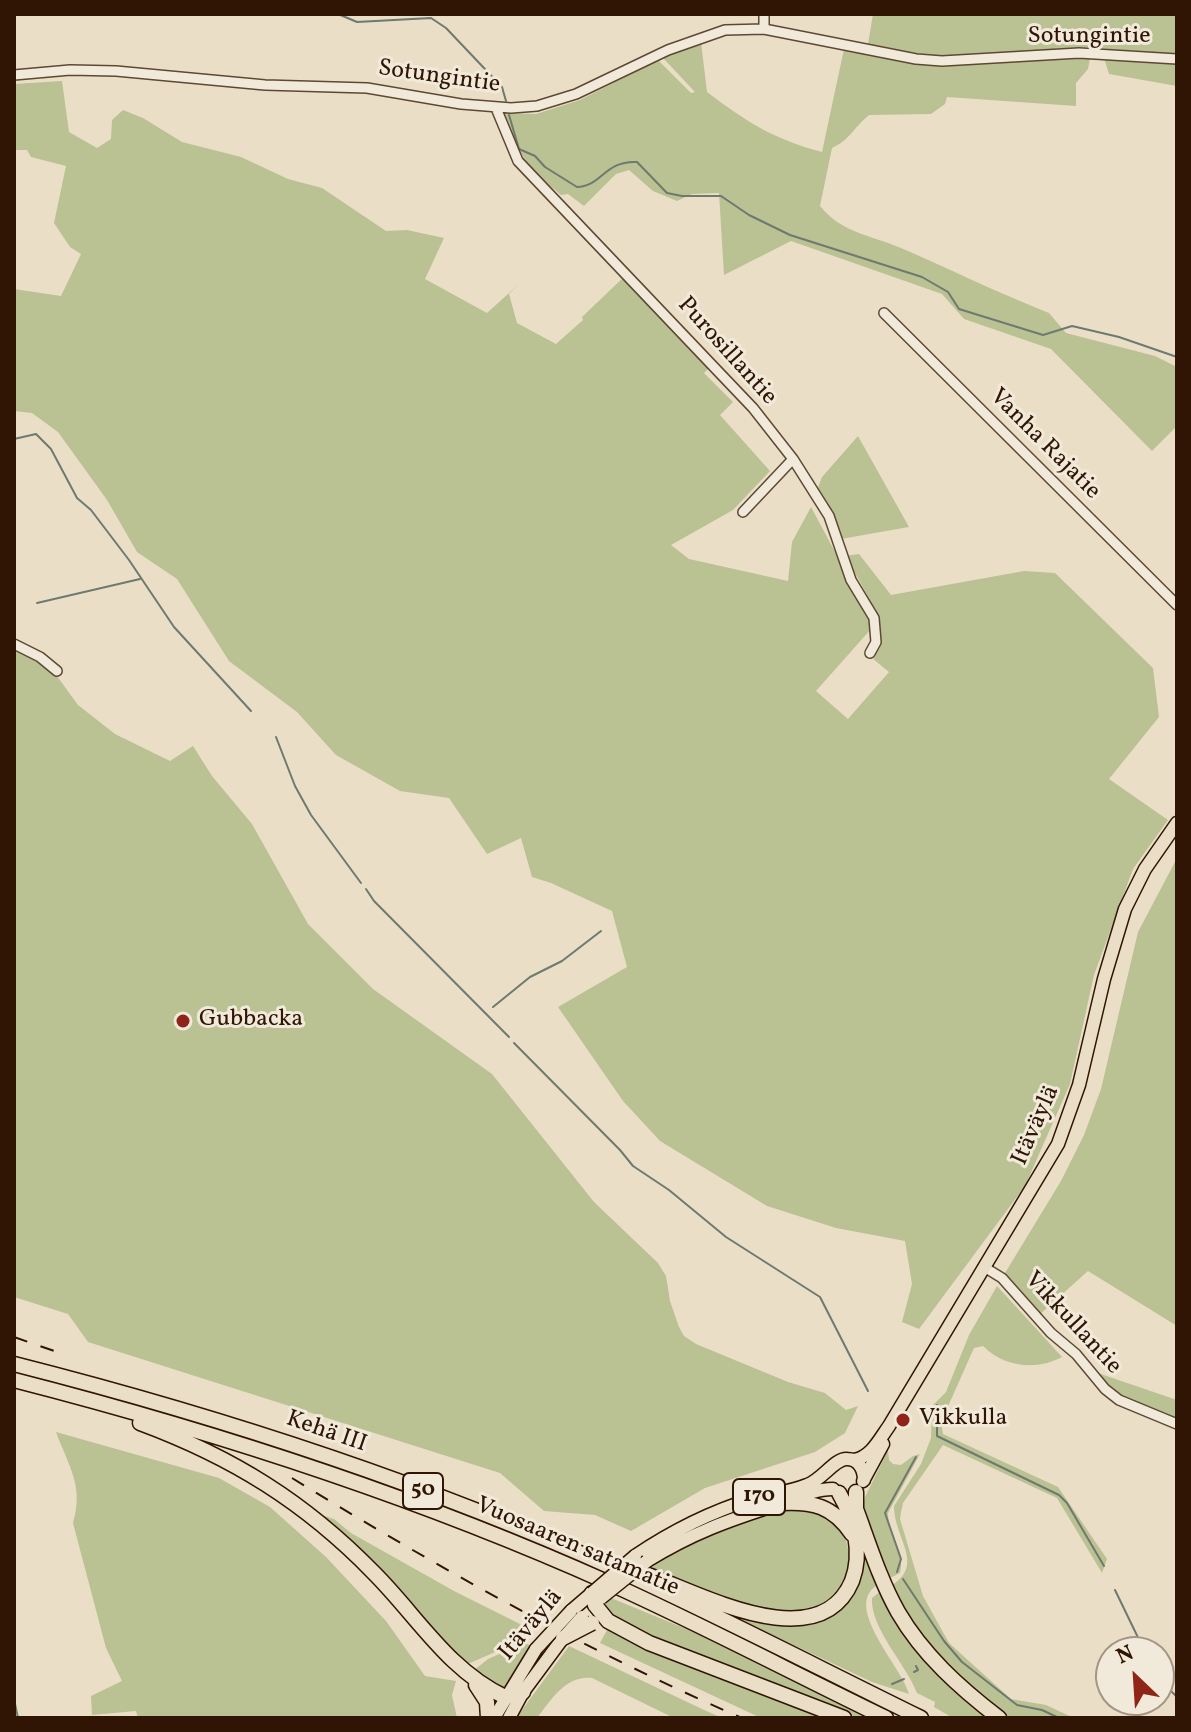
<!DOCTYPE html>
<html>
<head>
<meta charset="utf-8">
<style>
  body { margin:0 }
  #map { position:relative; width:1191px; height:1732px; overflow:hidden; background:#eadfc6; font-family:Vollkorn,serif }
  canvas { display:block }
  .frame { position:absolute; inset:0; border:16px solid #301504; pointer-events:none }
  .north { position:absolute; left:1095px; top:1636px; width:80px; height:80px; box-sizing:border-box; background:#f1eada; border:2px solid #a49584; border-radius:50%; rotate:335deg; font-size:22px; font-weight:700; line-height:32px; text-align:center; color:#301504 }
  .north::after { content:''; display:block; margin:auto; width:28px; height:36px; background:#8f2418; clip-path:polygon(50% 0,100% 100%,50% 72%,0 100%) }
</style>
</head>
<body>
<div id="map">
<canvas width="1191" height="1732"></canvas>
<div class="frame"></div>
<div class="north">N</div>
</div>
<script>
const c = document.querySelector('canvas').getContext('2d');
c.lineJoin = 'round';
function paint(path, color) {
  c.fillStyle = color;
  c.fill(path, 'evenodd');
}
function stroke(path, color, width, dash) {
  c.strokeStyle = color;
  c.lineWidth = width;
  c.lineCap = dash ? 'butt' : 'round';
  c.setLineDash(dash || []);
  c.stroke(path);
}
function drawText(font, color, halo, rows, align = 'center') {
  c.font = font + ' Vollkorn,serif';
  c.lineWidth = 6;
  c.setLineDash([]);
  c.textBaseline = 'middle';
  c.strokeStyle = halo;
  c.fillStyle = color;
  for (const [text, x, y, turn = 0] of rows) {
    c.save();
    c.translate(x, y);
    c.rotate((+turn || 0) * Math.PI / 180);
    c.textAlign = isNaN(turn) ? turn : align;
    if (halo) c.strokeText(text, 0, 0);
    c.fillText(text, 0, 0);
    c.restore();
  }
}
paint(new Path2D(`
  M873,14H1177V54L1082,47L936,57L868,44Z
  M701,42L707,92C747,122 773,139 822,152L844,49L910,62L942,66L1090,58L1088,69L1076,83V106L947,97L945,104L931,114L869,115C853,128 851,139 832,148L820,206C842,233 870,235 901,248C950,269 998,293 1049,313L1066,333L1155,356L1177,367V426L1152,451L1051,349L964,319L942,294L791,241L724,275L719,193L692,194L677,201L653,191L629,170L616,174L584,206L568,194L561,195C527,166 520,157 502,116L505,113L536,114L580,100L658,60L691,93L695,92L663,58Z
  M1104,58L1177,64V86L1109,74Z
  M62,81L69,132L97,148L111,139L112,120L123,110L143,118L182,142L241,157L288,179L322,188L386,231L407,230L444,238L425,279L487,313L518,285L509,294L517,323L556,344L583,320L582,317L627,274L712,365L704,373L733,402L720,415L770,471L733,510L671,545L689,559L788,581L792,542L811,507L871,619V629L816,691L848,719L889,672L872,658C890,622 862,587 845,556L859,554L891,595L1024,571L1055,573L1153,668L1159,717L1109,779L1168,820L1133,869L1094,975L1070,1084L1025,1186L919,1329L902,1322L912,1284L905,1241L836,1228L767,1206L660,1141L623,1101L558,1007L627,967L612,911L551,883L532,877L521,838L487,854L449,798L400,791L336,755L297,712L229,661L177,579L137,552L107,500L58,432L32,413L14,411V289L61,296L81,254L70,247L54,223L66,166L31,157L27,150H14V84Z
  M858,436L909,527L841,539L817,490L822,477Z
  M14,649L39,660L54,672L78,705L115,734L170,761L193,746L212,776L252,824L308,924L373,989L492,1074L594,1202L658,1263L666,1276L670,1301L679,1327L684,1336L696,1344L788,1382L825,1393L846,1410L858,1406L845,1433L815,1452L705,1488L631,1531L595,1515L544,1511L500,1473L88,1342L68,1314L14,1297Z
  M1177,858V1326L1088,1271L1039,1315L1005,1273L1061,1181L1084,1135L1101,1089L1138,932Z
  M997,1286L1062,1357C1036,1371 1004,1367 983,1346L974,1348L941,1422L943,1434L1058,1487L1107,1559L1102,1573L1057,1498L943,1445L903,1503L901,1512L900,1519L923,1596L949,1643L1011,1699L1046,1705L1074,1718H1008L979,1696L921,1637L891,1586C926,1564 894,1539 894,1506L921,1464L931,1438L932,1406L946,1392L969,1335Z
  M1092,1371L1177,1400V1419L1120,1397Z
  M56,1432L219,1478L270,1507L326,1557L386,1621L425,1676L456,1681L452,1695L457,1718H138L136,1711L92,1715L91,1696L122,1681L106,1648L73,1523C84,1486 69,1467 56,1432Z
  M888,1450L889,1460L893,1464L901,1465L913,1456L920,1454L888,1513C888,1534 906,1552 900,1573L888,1579L862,1511L865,1497Z
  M783,1509H820L844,1533L851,1560L848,1580L826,1605L792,1615L728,1601L648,1569L703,1536Z
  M316,1513L334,1519L351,1533L454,1591L528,1628L509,1646L470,1663H463Z
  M858,1532L879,1584C840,1605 902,1666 909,1694L872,1682L709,1605L814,1621C863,1606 858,1575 858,1532Z
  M882,1590L990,1718H953L934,1707L935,1702L917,1693C906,1664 870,1628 872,1598Z
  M611,1598L735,1649L868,1718H858L667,1643L624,1623L600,1606Z
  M608,1628L825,1718H761L600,1643Z
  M524,1643L532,1646L503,1690L473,1671L488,1659Z
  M569,1646L702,1709L722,1718H674L592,1678C565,1676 553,1698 537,1718H516Z`), '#bac193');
stroke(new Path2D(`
  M338,14L357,22L431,18L446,28L502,87L506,101
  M509,115L519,149L535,156L545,167L577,187C601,187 605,160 637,162L667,193L682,196H721L749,215L790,235L922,277L948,292L959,309L1043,335L1072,326L1119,337L1177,357
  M14,439L36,434L51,449L77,498L91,510L129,560L174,627L251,711
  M37,603L140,579
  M276,737L295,786L311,815L361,883
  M366,889L374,901L509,1037
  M493,1007L530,977L562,961L601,931
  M514,1043L620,1150L633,1166L669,1190L726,1237L820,1297L868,1391
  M937,1405V1436L1059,1495L1067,1503L1104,1566
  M897,1572L901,1559L885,1513L916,1457
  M903,1579L944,1641L962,1662L1017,1705L1042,1710L1059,1718
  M1115,1590L1145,1652
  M914,1672L918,1670L916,1666
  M1159,1679L1177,1697
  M892,1684L904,1679
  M14,1699L18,1718`), '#6e7970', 2);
const minor = new Path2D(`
  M764,29V14
  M14,75L70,70L116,71L265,85L367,88L461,104L511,108L537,106L576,94L668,50L725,30L764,29L916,59L942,61L1079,53L1177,59
  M496,108L518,161L712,365L753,408L793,459L829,516L851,580L874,618L876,642L870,653
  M884,313L1177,605
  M743,512L793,459
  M14,644L40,657L57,671
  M984,1267L1002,1278L1051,1333L1076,1354L1105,1389L1119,1400L1177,1424`);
const major = new Path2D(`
  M854,1460C871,1457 879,1440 889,1426L1058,1144L1079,1085L1104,979L1125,909L1145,869L1177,823
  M863,1481L883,1444
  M635,1556C672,1531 710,1512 752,1499C770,1494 790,1492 807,1485C822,1480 835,1458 847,1459C859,1459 864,1470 864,1480
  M647,1561C692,1533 729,1520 779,1504C796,1498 814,1489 833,1489
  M571,1611L592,1593
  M494,1718L536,1649
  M509,1718L523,1692L563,1638`);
const highway = new Path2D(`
  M14,1364C219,1416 422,1482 616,1569C719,1616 819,1668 921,1718
  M14,1380C217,1432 417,1497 609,1583C702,1625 793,1673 886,1718
  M140,1423C232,1457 305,1502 374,1573C417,1616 448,1670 505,1697L523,1692
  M856,1492V1509C869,1544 880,1580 898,1612C923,1655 960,1688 999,1718
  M780,1503C813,1501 833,1506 852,1534
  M648,1575C701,1594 819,1659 852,1581C863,1552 854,1519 839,1493
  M592,1593L595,1605L608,1621L649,1643L844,1718
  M476,1685L487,1702L488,1718`);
stroke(minor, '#5e4834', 12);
stroke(major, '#301504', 15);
stroke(highway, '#301504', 17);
stroke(minor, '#f1eada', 9);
stroke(major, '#eadfc6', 12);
stroke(highway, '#eadfc6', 14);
stroke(new Path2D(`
  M14,1337L60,1353
  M292,1478C437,1567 585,1650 742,1718`), '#301504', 2, [14, 14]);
const majorBridge = new Path2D(`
  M592,1593L635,1556
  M601,1598L647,1561
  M565,1636L582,1617
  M536,1649L571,1611`);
const highwayBridge = new Path2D(`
  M563,1638L592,1623`);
stroke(majorBridge, '#301504', 15, []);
stroke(highwayBridge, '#301504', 17, []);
stroke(majorBridge, '#eadfc6', 12);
stroke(highwayBridge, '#eadfc6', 14);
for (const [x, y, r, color] of [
  [183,1021,8,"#8f2418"],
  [903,1420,8,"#8f2418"]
]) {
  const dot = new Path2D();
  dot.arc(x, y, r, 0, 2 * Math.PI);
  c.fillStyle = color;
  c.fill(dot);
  stroke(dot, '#f1eada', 3);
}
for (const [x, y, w] of [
  [423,1491,40],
  [759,1497,52]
]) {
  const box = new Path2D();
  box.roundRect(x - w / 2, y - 18, w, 36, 6);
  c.fillStyle = '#f1eada';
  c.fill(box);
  stroke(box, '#301504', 2);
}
drawText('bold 22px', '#301504', null, [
  ["50",423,1491],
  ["170",759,1497]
]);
drawText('24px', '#301504', '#f1eada', [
  ["Sotungintie",1089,38],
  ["Sotungintie",439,78,8],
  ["Purosillantie",726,352,48],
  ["Vanha Rajatie",1044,445,45],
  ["Itäväylä",1037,1126,-66],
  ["Vikkullantie",1072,1324,47],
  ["Kehä III",326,1433,19],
  ["Vuosaaren satamatie",577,1548,23],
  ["Itäväylä",532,1626,-50]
]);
drawText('24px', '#301504', '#f1eada', [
  ["Gubbacka",199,1021],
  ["Vikkulla",919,1420]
], 'left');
</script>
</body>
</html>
